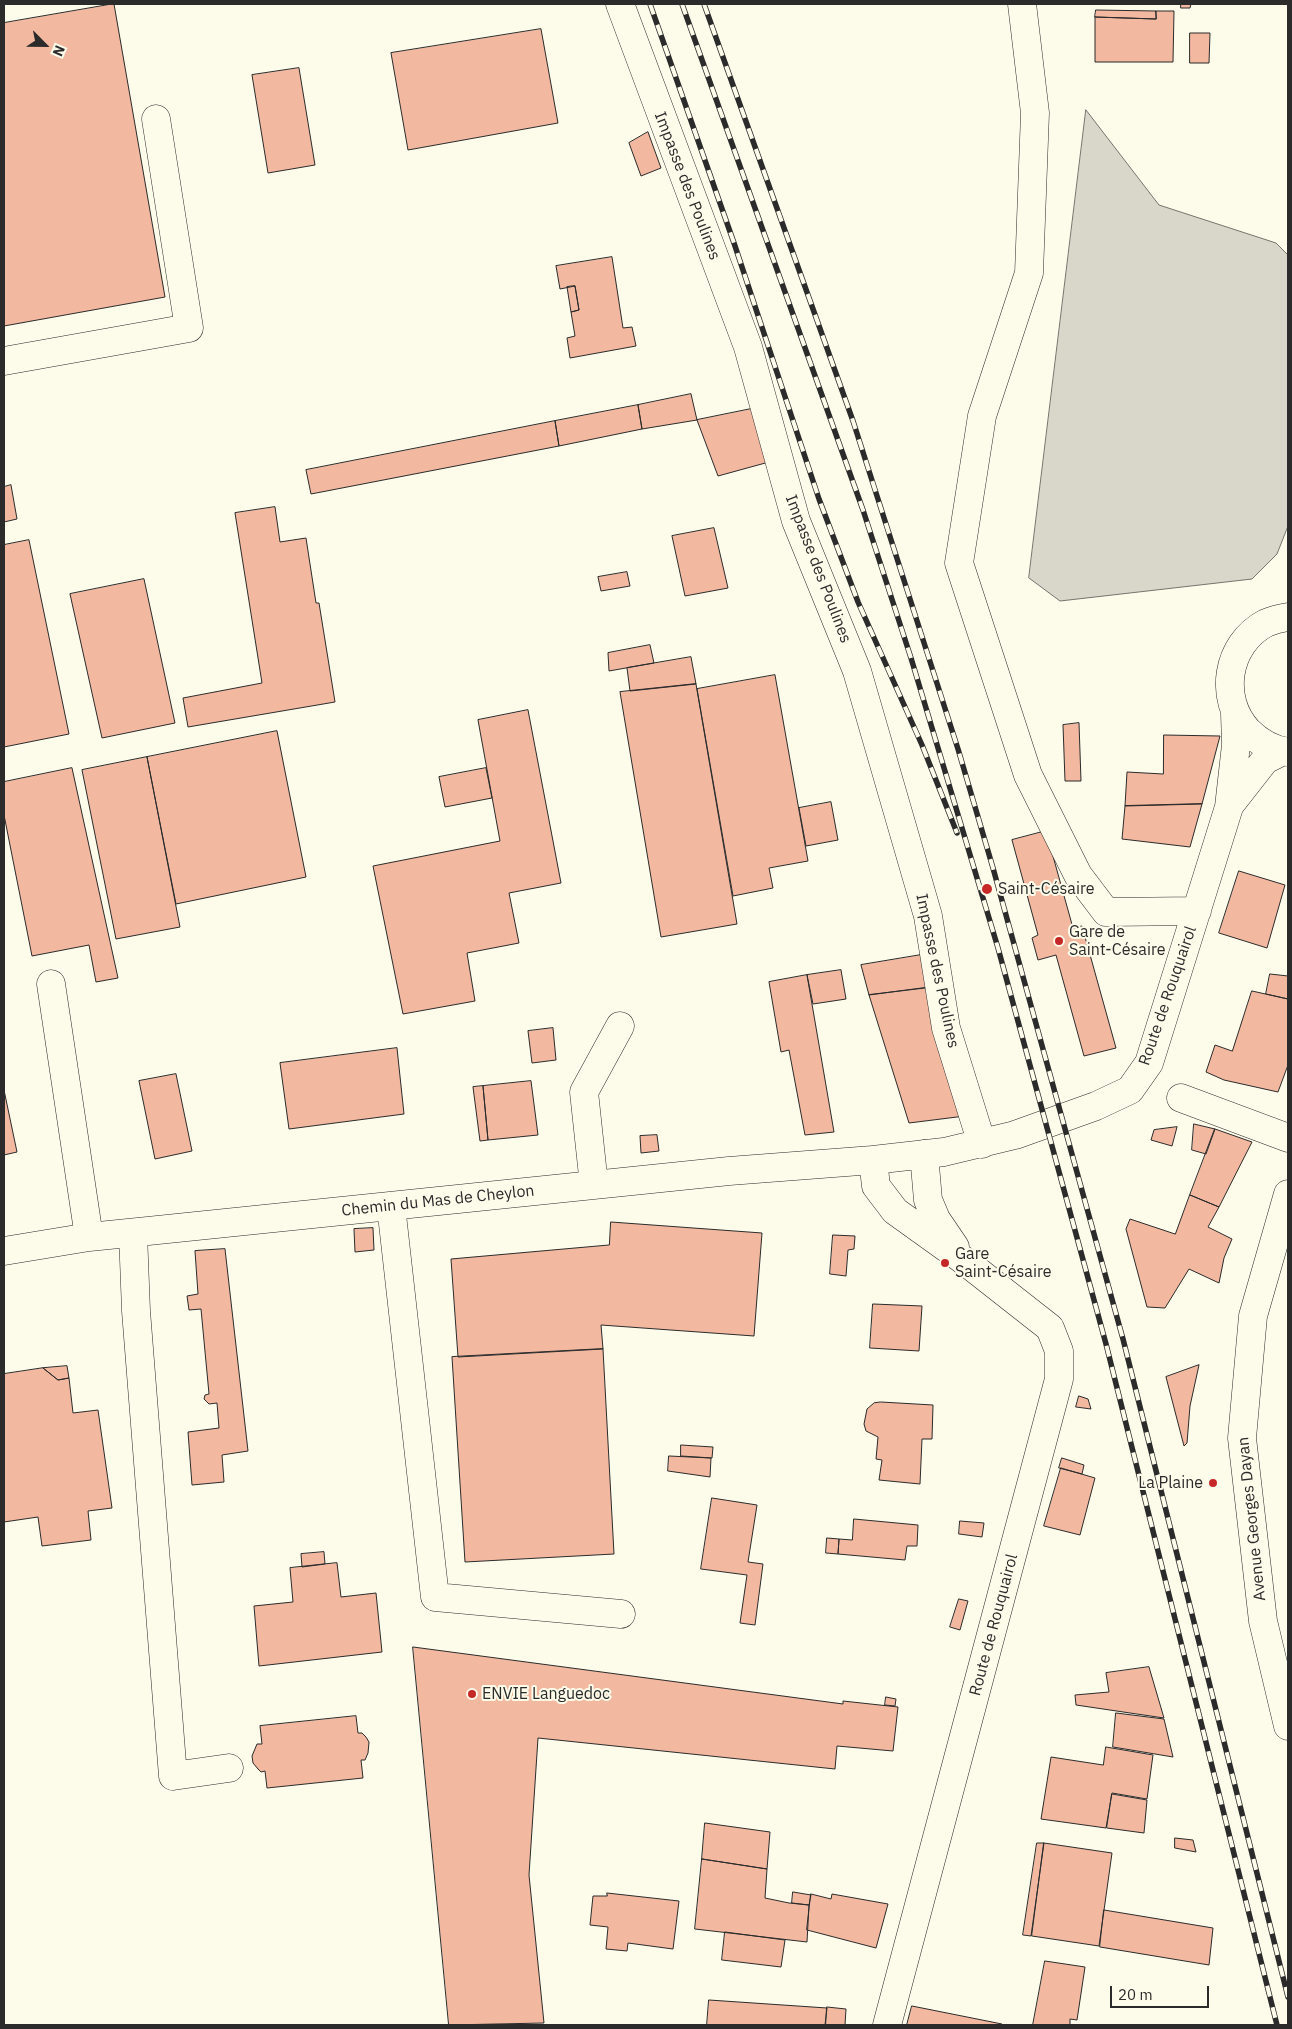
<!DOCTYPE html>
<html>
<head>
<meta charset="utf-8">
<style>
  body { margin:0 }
  #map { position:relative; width:1292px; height:2029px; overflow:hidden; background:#fdfbea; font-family:"IBM Plex Sans",sans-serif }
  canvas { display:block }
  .frame { position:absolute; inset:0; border:5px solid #2b2b2b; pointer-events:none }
  .north { position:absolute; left:20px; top:20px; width:50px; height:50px; -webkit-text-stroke:4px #fdfbea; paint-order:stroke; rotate:113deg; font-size:14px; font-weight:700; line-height:20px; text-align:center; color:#2b2b2b }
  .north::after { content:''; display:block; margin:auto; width:18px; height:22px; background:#2b2b2b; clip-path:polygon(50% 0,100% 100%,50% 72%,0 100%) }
  .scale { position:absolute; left:1110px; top:1986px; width:99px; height:22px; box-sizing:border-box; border:2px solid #2b2b2b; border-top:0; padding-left:6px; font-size:15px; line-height:18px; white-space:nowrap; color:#2b2b2b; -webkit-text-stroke:4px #fdfbea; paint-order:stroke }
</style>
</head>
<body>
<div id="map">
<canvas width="1292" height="2029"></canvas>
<div class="frame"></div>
<div class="north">N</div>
<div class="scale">20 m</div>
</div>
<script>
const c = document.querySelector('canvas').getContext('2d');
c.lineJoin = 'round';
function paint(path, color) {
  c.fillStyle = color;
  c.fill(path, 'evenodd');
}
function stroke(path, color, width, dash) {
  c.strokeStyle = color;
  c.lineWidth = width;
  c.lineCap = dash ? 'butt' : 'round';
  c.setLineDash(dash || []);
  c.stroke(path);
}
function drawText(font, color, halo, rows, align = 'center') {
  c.font = font + ' "IBM Plex Sans",sans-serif';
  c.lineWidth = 4;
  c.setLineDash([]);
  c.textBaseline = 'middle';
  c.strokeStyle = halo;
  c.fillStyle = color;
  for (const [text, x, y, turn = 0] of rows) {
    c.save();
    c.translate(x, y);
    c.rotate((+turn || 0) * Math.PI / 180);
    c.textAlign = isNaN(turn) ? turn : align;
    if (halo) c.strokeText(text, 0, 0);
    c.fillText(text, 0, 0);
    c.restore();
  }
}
const water = new Path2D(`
  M1086,110L1159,205L1276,243L1288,255V526L1277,554L1252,579L1060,601L1029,578Z`);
paint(water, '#d8d7c9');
stroke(water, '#74746e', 1);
const building = new Path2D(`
  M114,4L165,297L4,326V23Z
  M1181,4H1191L1190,8H1181Z
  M1096,10L1156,11V19L1095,17Z
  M1156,11H1174L1173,62H1095V17L1156,19Z
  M541,29L558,123L408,150L391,53Z
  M1190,33H1210L1209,63H1190Z
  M299,68L315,165L268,173L252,75Z
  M648,132L661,168L641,176L629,143Z
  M612,257L623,328L632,327L636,346L570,358L567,338L575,336L571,312L579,310L575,286L560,289L556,266Z
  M575,286L579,310L571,312L567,287Z
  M691,394L697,420L642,429L638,405Z
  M638,405L642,429L559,446L555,421Z
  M751,409L769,462L718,476L697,420Z
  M555,421L559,446L311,494L306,470Z
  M11,485L17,519L4,522V487Z
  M275,507L280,542L306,538L316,603H319L335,702L188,727L183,698L262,683L235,513Z
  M714,528L728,588L685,596L672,536Z
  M29,540L69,734L4,747V545Z
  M627,572L630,586L601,591L598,577Z
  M144,579L175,723L102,738L70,594Z
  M650,645L654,663L609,671L608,653Z
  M691,657L696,684L630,691L627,668Z
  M775,675L808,861L769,868L773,888L733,896L697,689Z
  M696,684L737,924L661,937L620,692Z
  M528,710L561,883L509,893L519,943L467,953L475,1001L403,1014L373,866L500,841L478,720Z
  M1079,723L1081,781H1065L1063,725Z
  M277,731L306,877L176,904L147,757Z
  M1164,735L1220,736L1202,804L1125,806L1127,772L1163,774Z
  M147,757L180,927L116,939L82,770Z
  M72,768L118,978L96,982L89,945L32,956L4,815V782Z
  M486,768L492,798L445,807L439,777Z
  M831,802L838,840L806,846L799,808Z
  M1202,804L1190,847L1122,839L1125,806Z
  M1046,831L1073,928L1082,926L1116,1048L1084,1056L1056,955L1038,960L1032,938L1038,935L1012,840Z
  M1239,871L1285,885L1267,948L1219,933Z
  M921,955L929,987L869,995L861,965Z
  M841,970L846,999L813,1004L807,975Z
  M1270,974L1288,976V999L1266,994Z
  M807,975L834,1132L805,1135L789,1050L781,1052L769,982Z
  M929,988L965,1116L909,1123L869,995Z
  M1252,991L1288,999V1065L1278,1092L1224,1080L1206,1072L1215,1045L1232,1051Z
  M553,1028L556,1060L532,1063L528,1031Z
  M397,1048L404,1114L289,1129L280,1063Z
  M176,1074L192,1151L155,1159L139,1081Z
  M531,1081L538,1135L488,1140L483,1086Z
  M483,1086L488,1140L480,1141L473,1087Z
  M4,1090L17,1152L4,1155Z
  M1194,1124L1215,1129L1206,1154L1192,1150Z
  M1177,1127L1172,1146L1151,1140L1154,1130Z
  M1215,1129L1252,1142L1219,1207L1190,1195Z
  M657,1135L659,1151L641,1153L640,1136Z
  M1190,1195L1219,1207L1208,1227L1232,1239L1224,1258L1219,1283L1189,1269L1165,1308L1147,1307L1126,1229L1130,1219L1175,1234Z
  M611,1222L762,1233L754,1336L601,1325L603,1349L458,1357L451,1259L609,1245Z
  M373,1228L374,1250L355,1252L354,1229Z
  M833,1235L855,1236L854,1249L848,1250L846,1276L830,1274Z
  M225,1249L248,1451L222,1455L224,1482L192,1485L188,1432L219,1428L217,1403L209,1404L204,1399L205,1395L209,1394L201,1309L189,1310L187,1296L198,1294L195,1251Z
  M873,1304L922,1306L919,1351L870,1348Z
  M603,1349L614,1554L465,1562L452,1357Z
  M1199,1365L1190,1406L1187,1443L1184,1446L1166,1377Z
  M67,1366L69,1378L58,1380L43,1368Z
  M43,1368L58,1380L69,1378L73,1413L98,1410L112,1508L88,1511L91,1540L42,1546L38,1517L4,1522V1374Z
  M1079,1396L1088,1399L1091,1409L1076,1407Z
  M881,1402L933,1405L932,1439H922L920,1484L879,1480L882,1460L876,1459L878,1437L866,1431L864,1424L867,1409L874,1403Z
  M681,1445L713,1447L712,1458L681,1456Z
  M669,1456L711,1458L710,1477L668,1471Z
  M1062,1458L1084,1465L1082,1474L1059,1468Z
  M1061,1468L1095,1478L1080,1535L1044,1526Z
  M712,1498L757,1505L748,1562L763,1564L755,1625L740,1623L747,1575L701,1569Z
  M854,1519L918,1525L917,1546H907L905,1560L838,1554L839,1539L852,1540Z
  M960,1521L984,1523L982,1537L959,1534Z
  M827,1538L839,1539L838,1554L826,1553Z
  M324,1552L325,1564L302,1567L301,1554Z
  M337,1563L341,1597L376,1593L382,1652L259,1666L254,1606L293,1602L290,1568Z
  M959,1599L968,1601L960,1630L950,1627Z
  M413,1647L843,1704V1701L898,1707L893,1751L837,1746L835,1769L538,1738L529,1875L544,2023L449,2025Z
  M1149,1667L1164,1718L1076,1705L1075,1695L1109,1692L1106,1673Z
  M886,1697L896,1699L895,1706L885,1705Z
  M1116,1713L1164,1719L1173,1757L1113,1747Z
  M356,1716L358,1733H362L366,1737L369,1742L368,1753L365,1760H361L363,1778L267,1788L265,1771L261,1772L258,1769L253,1763L252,1756L257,1744H262L260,1726Z
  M1106,1747L1153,1755L1147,1799L1112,1793L1106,1828L1041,1819L1051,1757L1103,1765Z
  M1112,1794L1147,1800L1144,1833L1107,1828Z
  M705,1823L770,1832L767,1869L702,1859Z
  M1175,1838L1193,1840L1196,1852L1175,1848Z
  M1037,1843H1044L1031,1936L1023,1935Z
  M1044,1843L1112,1853L1099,1946L1032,1936Z
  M702,1859L767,1869L765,1898L789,1903L809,1905L807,1942L695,1929Z
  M793,1892L811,1895L809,1905L792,1903Z
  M607,1893L679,1901L673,1949L628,1943L627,1951L606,1949L608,1927L590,1925L593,1896H607Z
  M811,1894L831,1899L832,1894L888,1904L876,1948L807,1930Z
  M1104,1910L1213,1928L1209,1965L1100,1947Z
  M725,1932L785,1940L781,1967L722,1960Z
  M1045,1961L1085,1967L1077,2020L1070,2019V2025H1033Z
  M709,2000L827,2008L825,2025H707Z
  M912,2006L1002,2024V2025H907Z
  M827,2007L846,2009L845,2025H826Z`);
paint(building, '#f2b8a0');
stroke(building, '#2b2b2b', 1);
const minor = new Path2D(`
  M620,4L748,347L796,521L857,671L928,916L946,1028L982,1144
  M1022,4L1035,113L1029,273L982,416L959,563L1028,775L1078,875L1106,912L1197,911
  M4,361L189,328L156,119
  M1288,617C1281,618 1273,620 1266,623C1226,644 1218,699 1248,731C1259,742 1273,750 1288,752
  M1229,806L1265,760L1283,751
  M51,984L89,1237
  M1181,1098L1288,1138
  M924,1154L928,1200L936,1219L955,1247
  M873,1160L876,1186L895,1211L966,1262L1050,1328L1059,1351V1379L887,2025
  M594,1185L584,1092L620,1026
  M1288,1194L1253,1316L1242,1438L1263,1621L1288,1726
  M391,1206L435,1597L621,1614
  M133,1233L136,1311L173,1776L229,1768
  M4,1251L89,1237L148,1231L729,1171L873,1160L944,1152L1015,1135L1096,1106L1130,1090L1149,1063L1229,807L1236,745L1235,713`);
stroke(minor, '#2b2b2b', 29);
stroke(minor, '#fdfbea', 28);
const rail = new Path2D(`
  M650,4L734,243L819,499L858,602L922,745L957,833
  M682,4L863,510L911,658L998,948L1106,1344L1277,2025
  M704,4L853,421L958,749L993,868L1123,1339L1288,1997`);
stroke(rail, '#2b2b2b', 5.5);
stroke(rail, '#fdfbea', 4, [11]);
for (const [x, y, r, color] of [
  [987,889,6,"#c62828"],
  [1059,941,5,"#c62828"],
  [945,1263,5,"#c62828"],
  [1213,1483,5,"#c62828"],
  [472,1694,5,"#c62828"]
]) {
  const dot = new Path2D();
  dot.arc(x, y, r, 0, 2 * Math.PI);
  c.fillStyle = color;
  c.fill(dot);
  stroke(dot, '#fdfbea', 2);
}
drawText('16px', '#2b2b2b', '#fdfbea', [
  ["Impasse des Poulines",687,186,69],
  ["Impasse des Poulines",818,569,69],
  ["Impasse des Poulines",937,971,78],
  ["Route de Rouquairol",1168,996,-71],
  ["Chemin du Mas de Cheylon",438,1201,-6],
  ["Avenue Georges Dayan",1252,1519,-96],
  ["Route de Rouquairol",994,1625,-75]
]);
drawText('16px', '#2b2b2b', '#fdfbea', [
  ["Saint-Césaire",998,889],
  ["Gare de",1069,932],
  ["Saint-Césaire",1069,950],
  ["Gare",955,1254],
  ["Saint-Césaire",955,1272],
  ["La Plaine",1203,1483,"right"],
  ["ENVIE Languedoc",482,1694]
], 'left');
</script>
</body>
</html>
